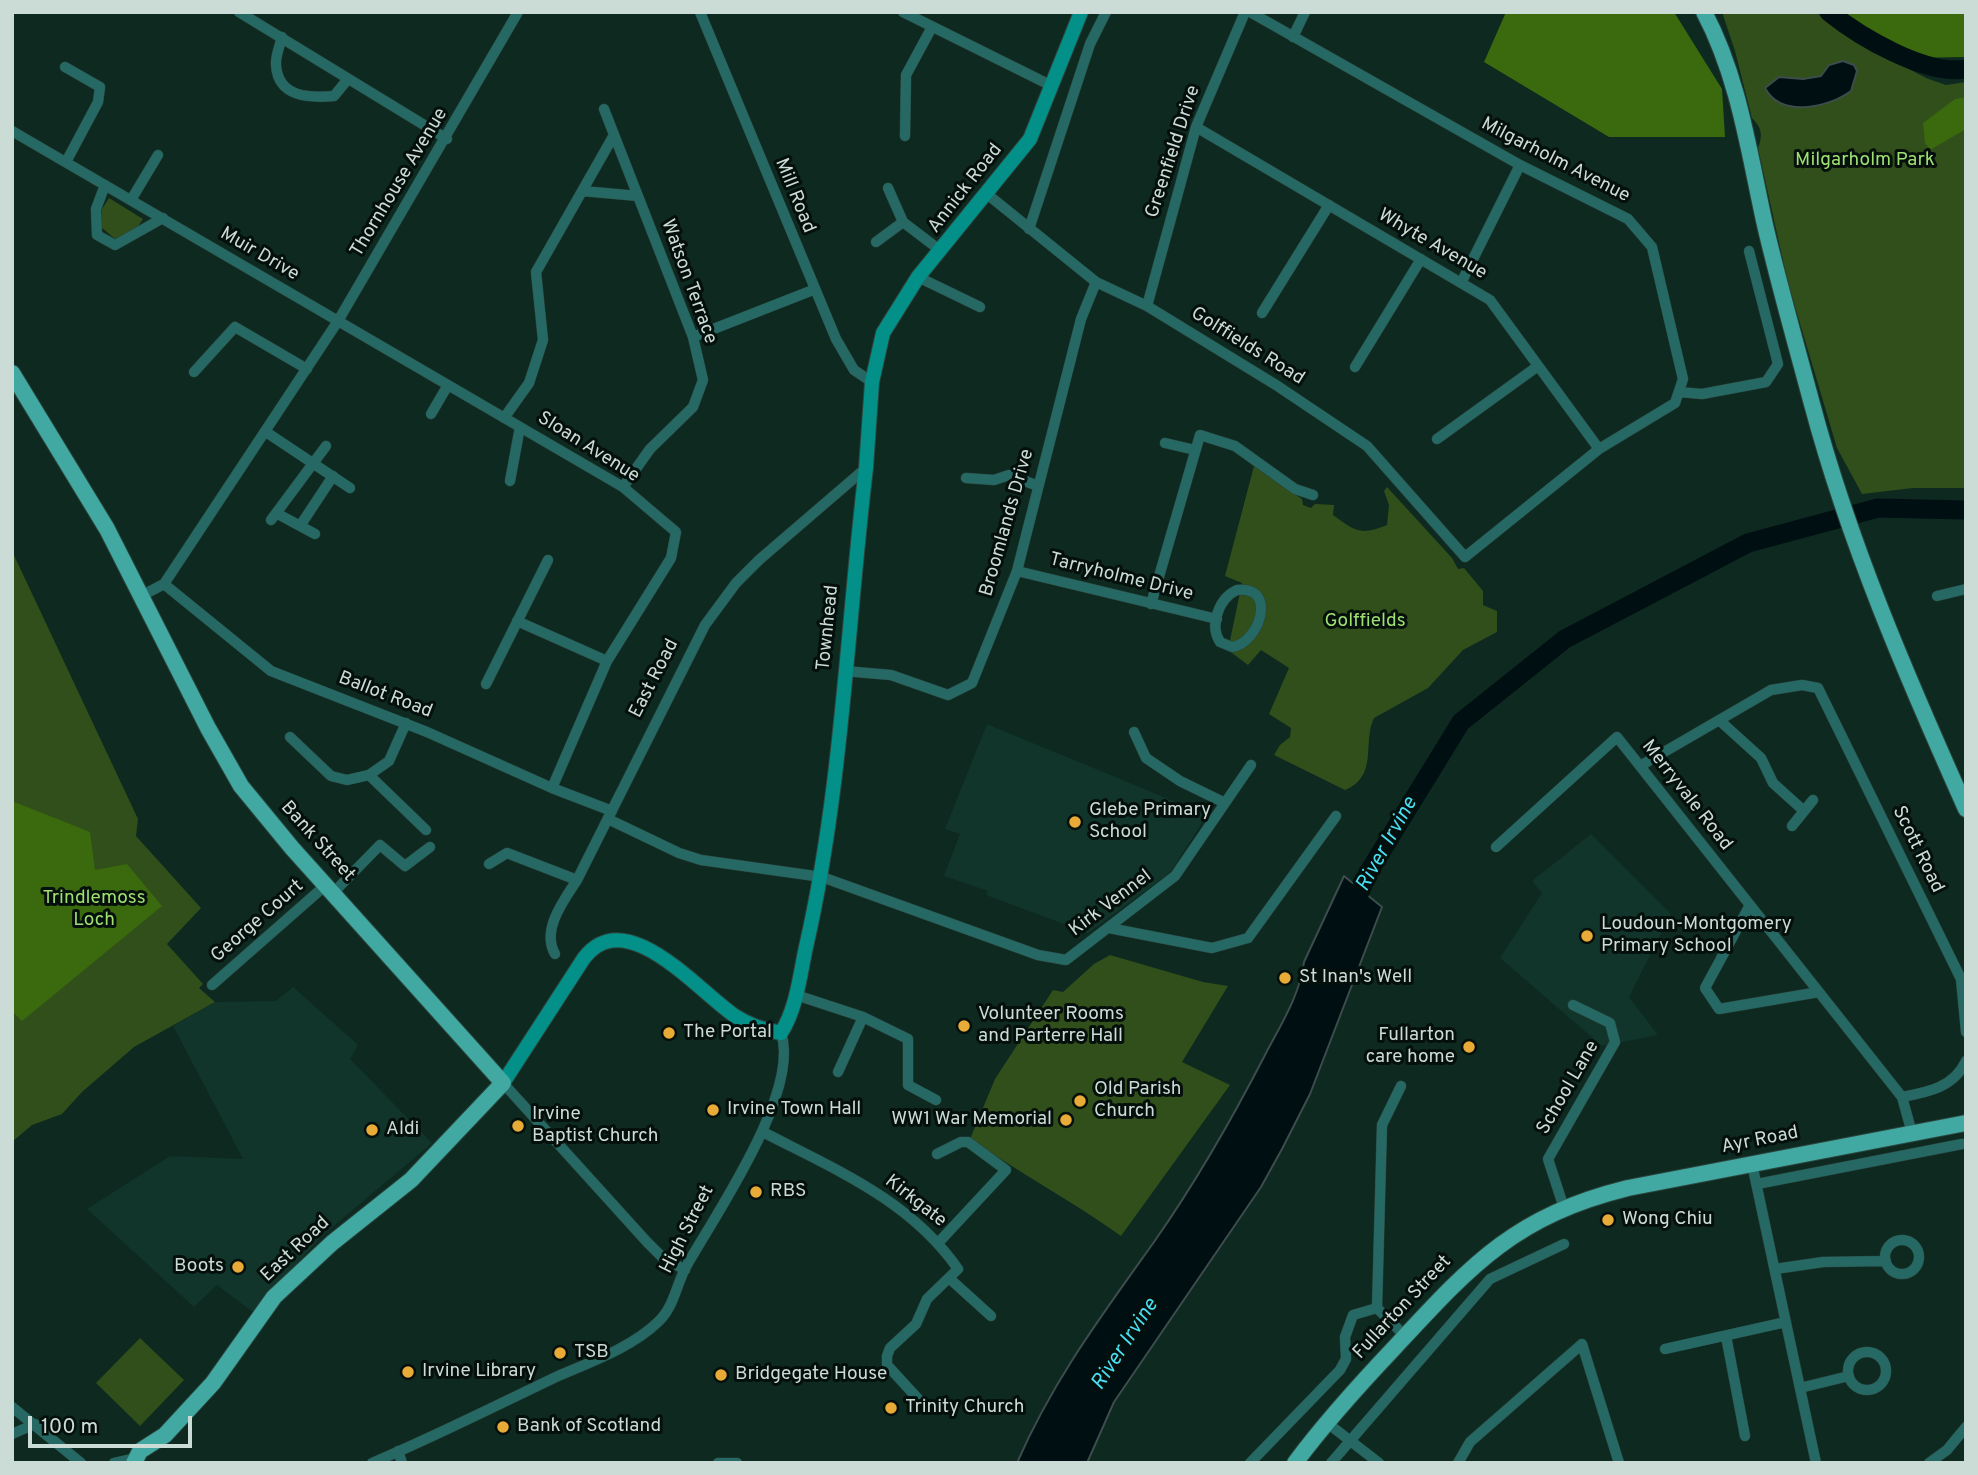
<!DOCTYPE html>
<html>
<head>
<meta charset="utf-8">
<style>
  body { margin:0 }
  #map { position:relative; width:1978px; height:1475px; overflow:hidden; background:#0d2920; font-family:Overpass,sans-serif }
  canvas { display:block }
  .frame { position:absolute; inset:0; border:14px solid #cbdbd5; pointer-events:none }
  .scale { position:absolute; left:28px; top:1416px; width:164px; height:32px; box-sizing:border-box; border:4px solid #cbdbd5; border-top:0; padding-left:9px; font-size:21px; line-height:24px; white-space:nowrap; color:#cbdbd5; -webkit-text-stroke:5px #050f0b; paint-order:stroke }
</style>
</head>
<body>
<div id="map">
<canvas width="1978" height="1475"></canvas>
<div class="frame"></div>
<div class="scale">100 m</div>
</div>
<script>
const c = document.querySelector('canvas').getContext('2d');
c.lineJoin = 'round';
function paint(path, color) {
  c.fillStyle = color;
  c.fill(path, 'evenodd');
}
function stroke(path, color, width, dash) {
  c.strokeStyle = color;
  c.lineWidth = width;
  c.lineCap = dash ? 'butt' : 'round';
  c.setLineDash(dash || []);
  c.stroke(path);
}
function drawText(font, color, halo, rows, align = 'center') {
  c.font = font + ' Overpass,sans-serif';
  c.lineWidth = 6;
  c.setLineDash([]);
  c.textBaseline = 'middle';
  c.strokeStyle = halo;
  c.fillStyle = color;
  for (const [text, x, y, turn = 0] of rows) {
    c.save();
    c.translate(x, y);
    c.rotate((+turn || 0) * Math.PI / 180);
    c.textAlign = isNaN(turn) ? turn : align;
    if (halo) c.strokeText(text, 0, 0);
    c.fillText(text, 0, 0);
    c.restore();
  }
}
paint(new Path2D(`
  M987,724L1207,815L1170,873L1088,933L986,895L988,891L944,876L960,834L945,829Z
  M1591,834L1671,914L1629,997L1658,1035L1602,1046L1500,958L1542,893L1532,881Z
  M293,987L358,1045L350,1059L432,1143L322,1236L253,1312L217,1285L194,1307L87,1209L170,1156L243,1159L173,1026L215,1002L276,1001Z`), '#11352b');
paint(new Path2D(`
  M1722,12H1815L1867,47L1926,78L1946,85L1966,82V488H1913L1862,494L1837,448L1788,283L1758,148C1763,135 1762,128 1752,118L1735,51Z
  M109,198L143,219L137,228L115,239L101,227L102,209Z
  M1254,466L1302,499L1303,505L1311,508L1315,504L1334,505L1333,515C1355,531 1360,536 1387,525L1389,505L1384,491L1387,487L1452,558L1458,569L1464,568L1483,591V605L1497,611V632L1463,650L1428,688L1374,718C1362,743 1379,776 1345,790L1274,755L1280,745L1290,737L1291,728L1269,714L1289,668L1261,650L1248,665L1228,650L1242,583L1225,576Z
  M12,551L138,819L136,836L201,908L167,944L203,984L199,988L215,1002L134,1047L82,1092L62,1114L32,1125L12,1142Z
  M1110,955L1203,982L1228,986L1182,1062L1230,1085L1121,1236C1072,1201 1020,1173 970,1139L995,1079L1053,990L1063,992L1094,964Z
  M140,1338L184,1380L140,1426L96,1383Z`), '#314f1a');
paint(new Path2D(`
  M1506,12H1674L1722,89L1725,137H1609L1484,62Z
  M1840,12H1966V57L1907,58Z
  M1966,97V129L1930,150L1925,143L1923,123L1955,99Z
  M12,801L90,832L95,870L127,864L162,906L22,1021L12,1011Z`), '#3a690e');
const water = new Path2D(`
  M1843,61L1854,65L1857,71L1851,91C1828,108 1781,118 1765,88L1779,77L1803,79L1821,76L1829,65Z
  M1344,876L1382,907L1310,1094L1282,1149L1261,1187L1114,1402L1087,1463H1017C1053,1380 1102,1315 1154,1242C1196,1182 1232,1119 1265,1055C1280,1026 1300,995 1304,962Z`);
paint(water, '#000f11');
stroke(water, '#3d4c4c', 2);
stroke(new Path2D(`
  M1829,12C1860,37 1926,76 1966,69
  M1351,913L1368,873L1461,722L1565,639L1748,543L1878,508L1966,510`), '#000f11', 19);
const street = new Path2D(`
  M239,12L447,139
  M700,12L836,339L854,370L872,382
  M903,12L1050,85
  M282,37C280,45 275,57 276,65C278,98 310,98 334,96L348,79
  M1293,37L1305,12
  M65,67L100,87L98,102L66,162
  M604,109L693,337L703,380L693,407L650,449L623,487
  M1196,127L1490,300L1599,449
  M12,131L623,487L676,532L671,558L607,661L552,788
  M905,136L906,75L932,27
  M105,185L96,209L97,235L115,245L163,218
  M888,188L903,222L941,251
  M582,191L638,196
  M987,194L1096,282L1147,306L1276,385L1367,446L1465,557L1599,449L1675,403L1683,379L1652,247L1628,219L1520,165L1250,12
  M131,200L158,155
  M1029,229L1090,44L1106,12
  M876,242L903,222
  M918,277L980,307
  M1461,283L1520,165
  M1147,306L1196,127L1245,12
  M1262,313L1329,205
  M693,337L813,290
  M1355,367L1421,259
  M194,372L235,327L307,369
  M1679,392L1702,394L1766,382L1778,364L1749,251
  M431,414L448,385
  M504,418L529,383L543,340L536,272L614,135
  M266,432L350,488
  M1437,439L1538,366
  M1165,443L1195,450
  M966,478L994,480L1009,475L1038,486
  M510,481L520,427
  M276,513L315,534
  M271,520L326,446
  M300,526L333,476
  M1017,571L1217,619
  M164,584L271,671L427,732L552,788L612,811
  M1237,590C1278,585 1260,643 1232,647L1220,642C1209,625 1219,598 1237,590Z
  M141,596L164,584L338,321L518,12
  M1937,596L1966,589
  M1151,604L1200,435L1235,446L1295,489L1313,495
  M517,621L607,661
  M844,671L891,675L948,695L972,683L1017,571L1081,319L1096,282
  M486,684L548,560
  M1719,720L1761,758L1773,783L1804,811
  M1134,732L1146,758L1180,781L1225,803
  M290,737L331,776L347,780L369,775L389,761L406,723
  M1640,766L1771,690L1802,685L1818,688L1961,979L1966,1032
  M369,775L426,830
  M608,819L679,853L701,860L822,877L1038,955L1066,960L1175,876L1251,765
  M1792,826L1813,800
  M1496,847L1617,737L1902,1097L1912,1133
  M489,864L507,853L577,880
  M334,892L380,845L405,866L430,847
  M1750,905L1705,988L1719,1009L1819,992
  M1109,928L1212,948L1248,938L1336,816
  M555,954C541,930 564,900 577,880L705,625L736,583L759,560L866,468
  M212,985L327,884
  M796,995L863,1017L908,1039V1085L936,1100
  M838,1072L863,1017
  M503,1083L647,1242L661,1256L685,1270
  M1902,1097C1929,1092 1954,1087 1966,1061
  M763,1132C836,1170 910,1200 958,1269L927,1299L916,1324L890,1348L887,1356V1365L920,1401
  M937,1154L961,1142H968L1006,1170L939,1242
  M1752,1164L1816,1463
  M1757,1184L1962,1144
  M1564,1208L1548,1159L1615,1042L1610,1023L1573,1005
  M1885 1257a17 17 0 1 1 34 0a17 17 0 1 1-34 0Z
  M1775,1269L1823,1262L1886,1261
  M949,1278L991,1316
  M1377,1308L1382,1125L1401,1086
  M1726,1336L1745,1436
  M1665,1349L1786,1322
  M1848 1371a19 19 0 1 1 38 0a19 19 0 1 1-38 0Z
  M1800,1388L1849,1376
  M12,1407L81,1463
  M1326,1422L1379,1463
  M12,1434L35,1424
  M398,1451L402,1463
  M114,1463L136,1458
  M372,1463C434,1437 495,1406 556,1377C590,1362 631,1348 658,1322C675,1306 676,1284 687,1265C716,1214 801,1091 781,1033
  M718,1463H737
  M1250,1463L1340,1370L1346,1359L1345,1337L1353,1315L1377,1308L1405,1336
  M1331,1463L1490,1279L1564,1244
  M1458,1463L1470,1442L1582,1344L1619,1463
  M1929,1463L1947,1450L1966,1427`);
const secondary = new Path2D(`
  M503,1083L584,958C626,903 698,991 735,1016C750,1026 764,1030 781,1033C797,1008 800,974 806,947C842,790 847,627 866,468L872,382L883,333L918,277L1030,139L1081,12`);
const primary = new Path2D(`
  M1704,12C1739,78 1749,153 1765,225C1779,285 1796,344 1812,404C1849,543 1907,677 1966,809
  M12,373L107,529L208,728L241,786L292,848L503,1083L411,1180L332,1243L274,1297L213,1383L165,1435L140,1451L134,1463
  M1295,1463C1326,1421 1360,1384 1396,1346C1472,1264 1515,1216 1628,1188L1966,1123`);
stroke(street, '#2b453d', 11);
stroke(secondary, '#2b453d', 16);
stroke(primary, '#2b453d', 18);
stroke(street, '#266964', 10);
stroke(secondary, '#039089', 14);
stroke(primary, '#41a9a2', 16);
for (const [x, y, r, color] of [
  [1075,822,7,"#e8ab37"],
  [1587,936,7,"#e8ab37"],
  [1285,978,7,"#e8ab37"],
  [964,1026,7,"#e8ab37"],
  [669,1033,7,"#e8ab37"],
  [1469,1047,7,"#e8ab37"],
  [1080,1101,7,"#e8ab37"],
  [713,1110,7,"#e8ab37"],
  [1066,1120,7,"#e8ab37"],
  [518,1126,7,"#e8ab37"],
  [372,1130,7,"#e8ab37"],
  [756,1192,7,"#e8ab37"],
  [1608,1220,7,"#e8ab37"],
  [238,1267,7,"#e8ab37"],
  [560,1353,7,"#e8ab37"],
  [408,1372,7,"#e8ab37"],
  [721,1375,7,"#e8ab37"],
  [891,1408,7,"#e8ab37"],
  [503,1427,7,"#e8ab37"]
]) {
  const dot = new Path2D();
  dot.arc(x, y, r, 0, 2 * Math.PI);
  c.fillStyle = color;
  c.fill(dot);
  stroke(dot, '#050f0b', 2.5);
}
drawText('19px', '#cbdbd5', '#050f0b', [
  ["Greenfield Drive",1174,152,-72],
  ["Milgarholm Avenue",1555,161,27],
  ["Thornhouse Avenue",400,183,-59],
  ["Annick Road",966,189,-52],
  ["Mill Road",794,196,68],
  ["Whyte Avenue",1432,245,30],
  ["Muir Drive",259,255,30],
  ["Watson Terrace",688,282,70],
  ["Golffields Road",1247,347,32],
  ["Sloan Avenue",588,448,32],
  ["Broomlands Drive",1008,523,-74],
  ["Tarryholme Drive",1121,578,14],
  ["Townhead",829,628,-84],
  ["East Road",655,679,-63],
  ["Ballot Road",385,696,21],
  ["Merryvale Road",1686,796,52],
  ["Bank Street",317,842,48],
  ["Scott Road",1917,850,64],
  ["Kirk Vennel",1111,904,-37],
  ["George Court",258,922,-41],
  ["School Lane",1569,1088,-60],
  ["Ayr Road",1760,1141,-11],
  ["Kirkgate",915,1202,38],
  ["High Street",688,1230,-63],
  ["East Road",296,1250,-43],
  ["Fullarton Street",1403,1308,-47]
]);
drawText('19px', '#9ee072', '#050f0b', [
  ["Milgarholm Park",1865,161],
  ["Golffields",1365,622],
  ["Trindlemoss",94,899],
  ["Loch",94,921]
]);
drawText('19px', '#cbdbd5', '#050f0b', [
  ["Glebe Primary",1089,811],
  ["School",1089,833],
  ["Loudoun-Montgomery",1601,925],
  ["Primary School",1601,947],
  ["St Inan's Well",1299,978],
  ["Volunteer Rooms",978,1015],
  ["and Parterre Hall",978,1037],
  ["The Portal",683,1033],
  ["Fullarton",1455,1036,"right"],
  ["care home",1455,1058,"right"],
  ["Old Parish",1094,1090],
  ["Church",1094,1112],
  ["Irvine Town Hall",727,1110],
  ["Irvine",532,1115],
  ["Baptist Church",532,1137],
  ["WW1 War Memorial",1052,1120,"right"],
  ["Aldi",386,1130],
  ["RBS",770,1192],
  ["Wong Chiu",1622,1220],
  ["Boots",224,1267,"right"],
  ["TSB",574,1353],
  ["Irvine Library",422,1372],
  ["Bridgegate House",735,1375],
  ["Trinity Church",905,1408],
  ["Bank of Scotland",517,1427]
], 'left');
drawText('italic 21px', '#48dff2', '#050f0b', [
  ["River Irvine",1388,845,-61],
  ["River Irvine",1126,1345,-57]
]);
</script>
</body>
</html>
